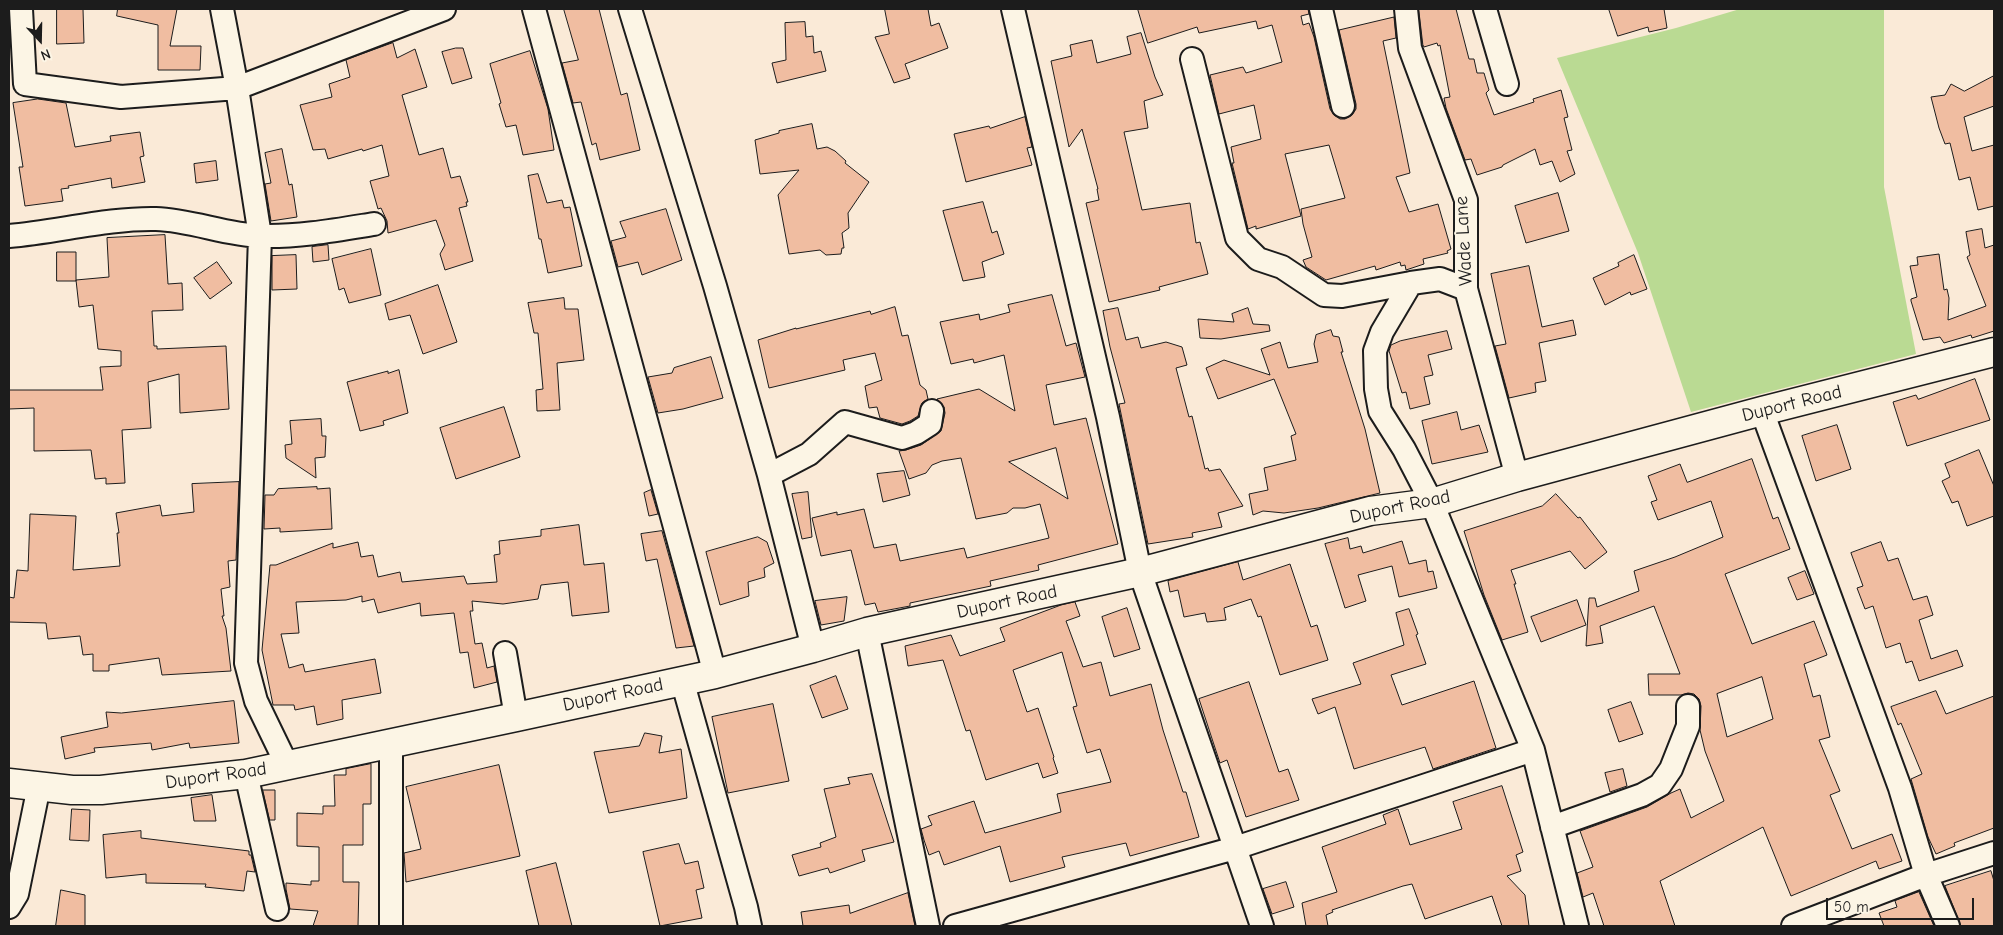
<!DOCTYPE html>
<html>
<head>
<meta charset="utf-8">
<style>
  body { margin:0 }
  #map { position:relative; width:2003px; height:935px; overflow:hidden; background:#faead7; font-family:"Comic Neue",sans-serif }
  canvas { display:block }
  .frame { position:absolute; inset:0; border:10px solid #1c1c1c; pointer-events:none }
  .north { position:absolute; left:15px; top:15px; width:50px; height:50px; -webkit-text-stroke:4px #fcf5e5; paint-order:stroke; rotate:159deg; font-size:14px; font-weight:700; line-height:20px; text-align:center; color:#1c1c1c }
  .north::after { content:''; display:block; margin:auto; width:18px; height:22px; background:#1c1c1c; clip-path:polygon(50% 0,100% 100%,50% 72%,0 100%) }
  .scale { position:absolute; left:1826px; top:898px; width:148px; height:22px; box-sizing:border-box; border:2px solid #1c1c1c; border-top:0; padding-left:6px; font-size:15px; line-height:18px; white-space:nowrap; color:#1c1c1c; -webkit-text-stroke:4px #fcf5e5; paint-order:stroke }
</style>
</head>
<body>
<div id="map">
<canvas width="2003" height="935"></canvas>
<div class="frame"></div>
<div class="north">N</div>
<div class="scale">50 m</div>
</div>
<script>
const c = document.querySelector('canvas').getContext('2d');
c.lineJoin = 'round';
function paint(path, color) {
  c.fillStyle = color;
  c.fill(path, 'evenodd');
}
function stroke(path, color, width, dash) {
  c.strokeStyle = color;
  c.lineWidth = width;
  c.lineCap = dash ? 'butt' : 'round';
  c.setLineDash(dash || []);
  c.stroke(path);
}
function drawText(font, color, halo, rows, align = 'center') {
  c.font = font + ' "Comic Neue",sans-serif';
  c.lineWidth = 4;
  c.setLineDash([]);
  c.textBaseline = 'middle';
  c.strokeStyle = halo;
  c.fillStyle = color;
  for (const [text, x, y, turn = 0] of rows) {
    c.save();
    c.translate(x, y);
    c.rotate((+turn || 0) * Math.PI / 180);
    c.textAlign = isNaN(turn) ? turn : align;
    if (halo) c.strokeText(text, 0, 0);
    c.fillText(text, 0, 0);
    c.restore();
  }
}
paint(new Path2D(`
  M1740,9H1884V187L1916,354L1691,412L1638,253L1557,58L1676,28Z`), '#bada93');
const building = new Path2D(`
  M57,9H83L84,43L57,44Z
  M118,9H177L170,46H201L200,70H158V25L117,16Z
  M564,9H599L621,95L627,93L640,150L600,160L596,143L592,145L581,102L573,103L562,63L578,60Z
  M885,9H928L931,26L939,23L948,48L905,64L910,78L894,83L875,37L889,34Z
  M1138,9H1308L1309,14L1301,16L1303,25L1309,23L1314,37L1330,109L1334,115L1340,119H1345L1352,115L1356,109V104L1339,30L1394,17L1396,38L1383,41L1410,173L1396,177L1409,212L1438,204L1451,249L1447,251L1448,253L1423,259L1424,264L1406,270L1405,265L1401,266L1400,262L1376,270L1375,266L1326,280L1306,267L1303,260L1312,257L1303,224L1301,209L1345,198L1329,145L1285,154L1301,216L1256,229V226L1248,229L1232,163H1234L1231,147L1261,139L1254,105L1219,114L1210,75L1243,67L1246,73L1282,62L1272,25L1258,29L1256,21L1199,33L1197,27L1148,43Z
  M1419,9H1456L1469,59H1474L1477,73H1484L1489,90L1486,93L1494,115L1534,102L1533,99L1561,90L1568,117L1564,118L1572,150L1567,151L1575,174L1560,182L1552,161L1540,165L1535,149L1503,165L1502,167L1477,175L1471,159L1465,160L1446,108L1444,98L1450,97L1440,45L1438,46L1437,43L1424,47L1423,45Z
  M1609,9H1664L1667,28L1649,32L1648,27L1618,36Z
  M805,22L806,37L813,36L814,53L821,51L826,71L777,83L772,63L786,60L785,23Z
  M1141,33L1155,77L1163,95L1144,101L1148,128L1124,132L1142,210L1190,203L1196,243L1200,242L1208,274L1159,287L1160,290L1109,302L1086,203L1099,200L1097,189H1098L1082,129L1069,147L1051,61L1072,56L1070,45L1092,40L1097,63L1131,54L1127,37Z
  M393,43L397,58L415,49L427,87L402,95L419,155L443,148L451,178L460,176L468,202H466L467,206L459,208L473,261L445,270L440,254L445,245L436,220L388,233L387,221L381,208L378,209L370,181L389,176L382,145L363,151L362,149L328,159L325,149L313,150L300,105L332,97L329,84L350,77L346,60Z
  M456,48H463L472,78L452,84L442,52Z
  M530,51L548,109L554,150L523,155L516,125L506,127L499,104L501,103L490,64Z
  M1994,76V106L1964,117L1972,151L1994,145V206L1978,210L1970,177L1959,180L1950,143L1945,144L1939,128L1931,97L1945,95L1951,84L1964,91Z
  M38,99L66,103L75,147L111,141L110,136L140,132L144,156L140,157L145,182L112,188L111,178L68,186L69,188L61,189L63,201L25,206L19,167H23L13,103Z
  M1025,117L1032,147L1027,148L1032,165L966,182L954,134L989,126L990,128Z
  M812,124L817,149L827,147L835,151L846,161L845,163L869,182L848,213L849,228L842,233L844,248H842L841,254L826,255L820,250L789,254L778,195L799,170L760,174L755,140L779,133V131Z
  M282,149L289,185L292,184L297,217L271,221L265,184L271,183L265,153Z
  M216,161L218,180L196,183L194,164Z
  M538,174L547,203L562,200L564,208L570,207L582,266L548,273L541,239H539L528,176Z
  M1558,193L1569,231L1526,243L1515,206Z
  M983,202L992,233L997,231L1004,254L982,262L985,277L963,281L943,211Z
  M666,209L682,260L642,275L638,262L618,267L611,241L626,237L620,222Z
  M1982,229L1985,248L1994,245V331L1972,338L1971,335L1944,343L1940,337L1923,340L1911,301V299L1917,297L1910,266L1918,265L1917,257L1939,254L1944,290L1947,289L1949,298L1948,320L1986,306L1967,257L1970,255L1966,232Z
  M165,235L168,284L182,283L183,310L152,311L154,346H157V349L226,346L229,409L180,413L179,374L148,382L151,428L122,430L125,483L106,484V478L95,479L91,450L34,451V408L9,409V390H103L100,367L121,366V351L98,349L93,305L79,307L76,280L109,277L107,238Z
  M328,245L329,260L313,262L312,247Z
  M371,249L381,295L349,303L344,288L339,290L332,259Z
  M57,252H76V281H57Z
  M296,255L297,289L272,290V256Z
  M1634,255L1647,289L1631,295L1630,292L1605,305L1593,278L1619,266L1618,263Z
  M217,262L232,283L210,299L194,278Z
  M1529,266L1542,327L1573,320L1576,335L1539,343L1546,381L1535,383L1536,392L1509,398L1495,346L1506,344L1491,274Z
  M438,285L457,342L423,354L410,315L389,320L385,304Z
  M1052,295L1066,346L1076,343L1085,377L1046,385L1054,425L1086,418L1118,544L1038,565L1039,570L990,581L991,586L910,603V606L878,612L875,603L865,605L851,550L821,556L812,518L837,512V515L864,509L874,548L896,544L900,561L964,548L967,558L1049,538L1040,504L1025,508H1013L1007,513L976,519L961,458L942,461L932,465L926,473L909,479L899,451L906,450L921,445L941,431L945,413L944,407L937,399L979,389L1015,411L1004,355L974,363L973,359L951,364L940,322L979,314L980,320L1010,312L1008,305ZM1056,448L1068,499L1009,462Z
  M564,298L565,309H578L584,360L557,363L560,410L537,411L536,390L543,389L538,333H534L528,303Z
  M895,307L902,336L908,335L920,385L926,390L928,399L922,403L918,416L910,421L902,424L880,418L877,407L869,408L865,386L882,380L875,353L843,360L845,370L769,388L758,340L796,328V329L870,311L871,314Z
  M1118,308L1126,340L1138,337L1141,348L1166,342L1182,347L1187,365L1176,368L1189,417L1192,416L1205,469L1208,468L1209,471L1220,469L1243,506L1218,513L1222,527L1192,533L1193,537L1148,544L1119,404L1125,403L1110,347L1103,311Z
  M1248,308L1253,324L1269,325L1270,331L1221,339L1200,338L1198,319L1234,322L1232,314Z
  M1331,330L1333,336L1339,337L1343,352H1341L1365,429L1380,493L1318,508L1284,513L1263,511L1253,515L1249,494L1268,490L1264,468L1296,460L1291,436L1296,434L1274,379L1218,399L1206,368L1224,360L1270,375L1261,349L1280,342L1288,368L1318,362L1314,344L1316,335Z
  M1447,331L1452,349L1428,355L1433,375L1424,377L1430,404L1410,409L1406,392L1402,393L1389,351L1391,345L1400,341Z
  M711,357L723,398L683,409L658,413L648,377L672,373L674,368Z
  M399,370L408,413L383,421L384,425L360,431L347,382L388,371V373Z
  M1975,379L1990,420L1907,446L1893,402L1916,395L1918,399Z
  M504,407L520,457L456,479L440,428Z
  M1457,412L1461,430L1479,425L1488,452L1432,464L1422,421Z
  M321,419L322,436H326L325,457L315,458L316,478L286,458L285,445L292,444L290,421Z
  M1837,425L1851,469L1816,481L1802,436Z
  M1979,450L1994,486V516L1967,526L1958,501L1952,503L1942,481L1950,477L1945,464Z
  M1752,459L1773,519L1778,517L1790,549L1725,574L1752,644L1814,621L1827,655L1804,664L1813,697L1820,695L1830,737L1819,740L1840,791L1830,795L1852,849L1892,834L1902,861L1879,869L1876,861L1791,896L1763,827L1660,881L1675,926H1604L1593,893L1583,897L1577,873L1593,867L1580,831L1647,807L1671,793L1680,789L1691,818L1724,801L1705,751L1700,730L1701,706L1699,699L1694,694L1688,693L1681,695H1649L1648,674H1680L1654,606L1600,626L1603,643L1586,646L1589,598H1595L1597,607L1639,591L1634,571L1675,557L1723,537L1711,501L1658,520L1651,502L1657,500L1648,476L1680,464L1687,482ZM1762,677L1773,719L1727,737L1717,694Z
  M904,471L910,495L883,502L877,474Z
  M239,482L236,560L228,561L230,587L221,589L224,616H222L226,628L231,671L162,675L159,658L109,665V671H93V654L83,655L80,636L48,639L46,623L9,622V597L14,598L17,570L28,571L30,514L76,516L73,570L120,566L117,533H119L116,513L160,505L162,516L194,512L192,484Z
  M317,487V489L330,488L332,529L280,532V528L264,529L265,495H274L278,489Z
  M651,490L658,514L649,516L644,493Z
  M808,492L812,537L802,539L792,494Z
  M1556,494L1578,518L1580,517L1607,552L1585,569L1570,551L1511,570L1516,584H1514L1528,632L1502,640L1484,595L1464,531L1542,506Z
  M579,525L584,565L604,563L609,612L572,616L568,582L541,585L538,599L503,604L472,601L473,611H470L475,644L482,643L487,668L494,666L497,682L474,688L468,652L460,653L454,613L421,616L420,603L378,613L374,599L362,602V596L346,600L296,602L299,633L281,634L289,668L303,664L305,672L375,659L381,693L342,700L343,719L317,725L314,706L295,710L294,705H273L262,650L270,565H276L333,543V548L358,542L361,557L373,555L378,577L400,572L402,582L464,576L467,584L497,582L494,555L500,554L499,541L541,536V530Z
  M662,531L694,646L676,648L657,559L646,561L641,534Z
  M758,537L767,542L774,563L764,568L765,577L748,582L749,596L720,605L706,552Z
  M1348,538L1350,549L1361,546L1363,553L1402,541L1409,564L1426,560L1428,572L1433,571L1437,588L1399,597L1392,566L1358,575L1366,601L1345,608L1325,544Z
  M1881,542L1888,561L1898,558L1913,600L1927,596L1933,615L1919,620L1931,659L1957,650L1963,666L1919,681L1912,661L1906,663L1900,643L1886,648L1873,606L1865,609L1857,588L1863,586L1851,553Z
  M1238,562L1243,580L1290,564L1311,627L1317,625L1328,660L1280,675L1261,616L1258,617L1251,599L1224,608L1226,620L1207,622L1205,613L1184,617L1178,590L1170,592L1168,581Z
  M1805,571L1814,594L1797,600L1788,578Z
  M847,597L844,621L821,625L815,601Z
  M1577,600L1586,625L1541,642L1531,617Z
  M1075,602L1080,616L1066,621L1083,667L1101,662L1110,696L1151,684L1163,730L1183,792H1186L1199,837L1130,856L1126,843L1062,857L1065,867L1010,882L1000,846L944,865L939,851L929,855L924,840L921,829L932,825L928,816L974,801L985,833L1061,812L1057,794L1111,782L1100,749L1087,753L1073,707L1077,706L1062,652L1013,670L1027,712L1038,708L1054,757L1053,758L1058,773L1043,778L1038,763L986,780L970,730L966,731L943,660L908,666L905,646L951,635L960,656L1005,641L1000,628L1061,605Z
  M1127,608L1140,649L1114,657L1102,617Z
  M1409,609L1418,634L1416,635L1426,664L1391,675L1402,705L1474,681L1496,748L1433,769L1425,747L1354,769L1335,707L1318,714L1312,699L1361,684L1353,663L1404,645L1396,613Z
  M836,676L848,709L822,718L810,686Z
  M1249,682L1279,772L1288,769L1299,800L1246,817L1227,760L1220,763L1199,699Z
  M1936,691L1946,714L1994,696V828L1954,843L1955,846L1936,854L1928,837L1911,779L1922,774L1901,723L1898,725L1891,707Z
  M234,701L239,743L190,748L189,743L152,750L151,743L94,748L95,752L65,759L61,737L108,727L106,712L121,713Z
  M1631,702L1643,734L1619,742L1608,710Z
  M773,704L789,781L728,793L712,717Z
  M645,733L662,736L659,753L681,749L687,798L609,813L594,752L639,746Z
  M371,764V804H363V845H343V882H359L358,926H313L318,911L290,909L286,889V883L311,885V881H319V847L297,846V813L323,814V806H335L334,775H346V769Z
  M499,765L520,856L406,882L404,853L421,849L406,787Z
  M1623,769L1627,786L1610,792L1605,773Z
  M872,774L894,842L862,850L865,861L830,873L828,868L799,876L792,855L821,847L820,843L836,837L824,789L850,784L848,778Z
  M1502,786L1523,852L1516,855L1521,871L1507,876L1525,895L1529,926H1502L1492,896L1425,919L1412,884L1403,886L1332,910L1333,912L1326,915L1328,926H1306L1302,903L1337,892L1322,847L1386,824L1383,815L1398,809L1410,845L1462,829L1453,802Z
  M263,790H275V820H270Z
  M212,795L216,821H194L191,798Z
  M72,809L90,810L89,841L70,840Z
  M141,831V838L249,851V855H251L255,872L247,871L244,891L205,887L206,884L146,883V874L106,878L103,835Z
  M679,844L685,864L698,861L704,888L696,890L702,918L660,926L643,852Z
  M556,863L572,926H539L526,871Z
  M1991,871L1994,881V926H1961L1945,886Z
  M1286,882L1294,907L1272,914L1263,889Z
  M61,890L85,895V926H56Z
  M1919,892L1934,926H1884L1879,913L1897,907L1895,901Z
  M908,893L915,926H803L801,912L849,905L850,913Z`);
paint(building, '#f0bda1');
stroke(building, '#1c1c1c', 1);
const minor = new Path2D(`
  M21,9L25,84L121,97L237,88L444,9
  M222,9L237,88L260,236L246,663L256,701L287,765
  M534,9L715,674
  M630,9L715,286L769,475L813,648
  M1013,9L1108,417L1140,572L1262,926
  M1321,9L1343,106
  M1406,9L1410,48L1466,200V289L1517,477
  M1485,9L1507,84
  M1192,59L1237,238L1258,259L1282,267L1324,295L1342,296L1411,283L1440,279L1466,289
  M9,236C57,232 108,218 156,219C191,220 226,235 261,236C299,237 337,230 374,224
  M1411,283L1382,332L1375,351L1376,389L1380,411L1404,449L1432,503L1533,750L1577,926
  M1762,411L1900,788L1926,875L1948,926
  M769,475L809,454L845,422L902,438L916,433L930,424L932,411
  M867,632L928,926
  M505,653L516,717
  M682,680L746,907L750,926
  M246,774L277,909
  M1552,827L1642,795L1660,785L1671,769L1688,726V706
  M9,907L17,894L39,786
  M391,926V743
  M955,926L1235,848L1533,750
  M1793,926L1926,875L1994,853`);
const tertiary = new Path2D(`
  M9,783L72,790H101L246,774L516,717L715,674L813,648L867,632L1140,572L1370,511L1432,503L1517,477L1762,411L1994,352`);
stroke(minor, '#1c1c1c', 26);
stroke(tertiary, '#1c1c1c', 31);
stroke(minor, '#fcf5e5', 22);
stroke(tertiary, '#fcf5e5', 28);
drawText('19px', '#1c1c1c', '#fcf5e5', [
  ["Wade Lane",1464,241,-93],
  ["Duport Road",1792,404,-14],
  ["Duport Road",1400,507,-12],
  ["Duport Road",1007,602,-12],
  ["Duport Road",613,695,-12],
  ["Duport Road",216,776,-8]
]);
</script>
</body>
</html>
